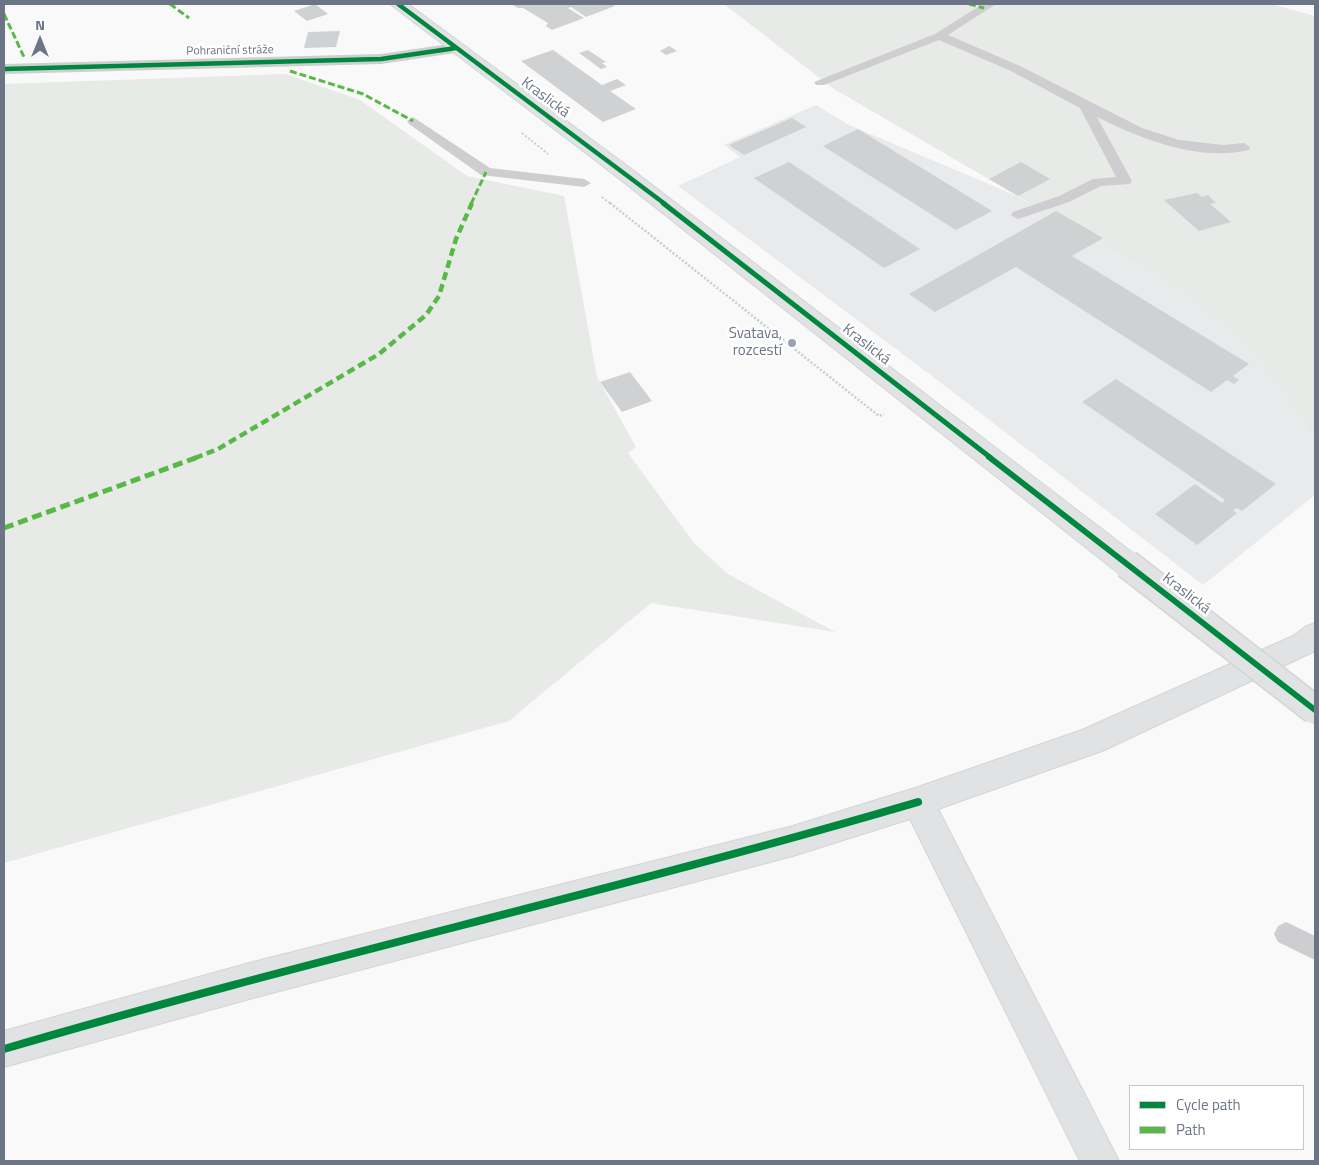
<!DOCTYPE html>
<html>
<head>
<meta charset="utf-8">
<style>
  body { margin:0 }
  #map { position:relative; width:1319px; height:1165px; overflow:hidden; background:#f9f9f9; font-family:"Titillium Web",sans-serif }
  canvas { display:block }
  .frame { position:absolute; inset:0; border:5px solid #6c7585; pointer-events:none }
  .legend { position:absolute; left:1129px; top:1085px; width:175px; height:65px; box-sizing:border-box; background:#fff; border:1px solid #c4c8ce; margin:0; padding:6px 9px; list-style:none; font-size:15px; color:#6c7585 }
  .legend li { display:flex; align-items:center; gap:10px; height:25px }
  .legend b { width:25px; border:1px solid #c4c8ce }
  .north { position:absolute; left:15px; top:15px; width:50px; height:50px; -webkit-text-stroke:4px #fff; paint-order:stroke; rotate:0deg; font-size:14px; font-weight:700; line-height:20px; text-align:center; color:#6c7585 }
  .north::after { content:''; display:block; margin:auto; width:18px; height:22px; background:#6c7585; clip-path:polygon(50% 0,100% 100%,50% 72%,0 100%) }
</style>
</head>
<body>
<div id="map">
<canvas width="1319" height="1165"></canvas>
<div class="frame"></div>
<ul class="legend">
<li><b style="height:6px;background:#00873e"></b>Cycle path</li>
<li><b style="height:6px;background:#58b947"></b>Path</li>
</ul>
<div class="north">N</div>
</div>
<script>
const c = document.querySelector('canvas').getContext('2d');
c.lineJoin = 'round';
function paint(path, color) {
  c.fillStyle = color;
  c.fill(path, 'evenodd');
}
function stroke(path, color, width, dash) {
  c.strokeStyle = color;
  c.lineWidth = width;
  c.lineCap = dash ? 'butt' : 'round';
  c.setLineDash(dash || []);
  c.stroke(path);
}
function drawText(font, color, halo, rows, align = 'center') {
  c.font = font + ' "Titillium Web",sans-serif';
  c.lineWidth = 5;
  c.setLineDash([]);
  c.textBaseline = 'middle';
  c.strokeStyle = halo;
  c.fillStyle = color;
  for (const [text, x, y, turn = 0] of rows) {
    c.save();
    c.translate(x, y);
    c.rotate((+turn || 0) * Math.PI / 180);
    c.textAlign = isNaN(turn) ? turn : align;
    if (halo) c.strokeText(text, 0, 0);
    c.fillText(text, 0, 0);
    c.restore();
  }
}
paint(new Path2D(`
  M816,105L849,125L1017,196L1179,290L1253,351L1315,439V495L1203,585L944,385L678,186L740,157L724,145Z`), '#e9eaeb');
paint(new Path2D(`
  M724,4H1272L1315,16V439L1253,351L1179,290L834,89Z
  M286,74L360,100L467,176L564,196L597,377L636,447L628,453L694,543L728,574L835,632L651,603L509,721L4,863V84Z`), '#e7eae7');
paint(new Path2D(`
  M315,4L328,14L307,21L294,11Z
  M511,4H612L615,6L586,17L571,7L568,8L584,18L552,30L546,26L548,23L523,8H518Z
  M340,31L336,47L304,48L308,32Z
  M669,46L677,51L666,55L660,51Z
  M553,50L602,85L617,79L626,85L610,91L636,109L603,122L521,61Z
  M588,50L606,62L602,63L607,67L601,69L579,53Z
  M792,118L806,127L744,155L729,145Z
  M858,129L992,211L956,230L823,146Z
  M789,162L920,249L884,268L754,178Z
  M1021,162L1050,179L1018,196L989,179Z
  M1197,193L1202,197L1208,195L1216,203L1210,204L1231,222L1199,231L1164,200Z
  M1056,211L1103,238L1072,256L1249,364L1233,376L1239,380L1234,384L1227,380L1211,392L1016,267L935,312L909,294Z
  M630,372L652,401L622,412L600,382Z
  M1116,379L1276,484L1242,511L1236,508L1233,511L1237,513L1197,545L1155,514L1195,484L1222,503L1225,500L1082,402Z`), '#d0d1d2');
const secondary = new Path2D(`
  M390,4H408L626,165L1137,556L1141,564L1137,572L1127,575L1117,572L612,173Z
  M1315,623V651L1313,652L1102,751L938,809L1119,1161H1080L910,819L793,856L253,998L4,1067V1031L253,962L793,826L918,787L1082,730L1293,636L1305,627Z`);
stroke(secondary, '#d5d5d6', 2);
stroke(new Path2D(`
  M522,133L548,154
  M602,197L611,204`), '#cbcccd', 2, [2, 2]);
stroke(new Path2D(`
  M610,203L879,416L884,414`), '#cbcccd', 2.5, [2, 2]);
paint(new Path2D(`
  M983,4H996L948,35L1020,66L1142,128L1179,140L1223,145L1244,143L1250,147L1249,150C1199,162 1141,139 1097,117L1132,181L1130,184L1101,186L1069,202L1018,219L1011,215L1013,212L1059,196L1093,179L1116,177L1080,108L1011,71L939,40L824,85H816L814,82L935,34Z
  M413,117L490,168L584,179L591,183L584,187L481,175L409,124L407,121Z
  M1286,922L1315,936V960L1278,942L1274,934L1278,926Z`), '#ceced0');
paint(new Path2D(`
  M456,43L462,44L465,48L462,52L381,64L4,74V64L381,54Z`), '#ceced0');
paint(secondary, '#e1e2e3');
const secondaryBridge = new Path2D(`
  M1127,564L1315,710`);
stroke(secondaryBridge, '#d5d5d6', 31, []);
stroke(secondaryBridge, '#e1e2e3', 28);
stroke(new Path2D(`
  M170,4L189,18
  M969,4L984,8
  M4,14L24,57
  M290,71L363,94L413,121
  M471,204L486,172`), '#58b947', 3, [7, 3]);
stroke(new Path2D(`
  M195,458L218,449L379,354L426,315L439,296L456,239L472,203`), '#58b947', 4.5, [8, 4.5]);
stroke(new Path2D(`
  M4,528L198,457`), '#58b947', 5, [10, 5]);
stroke(new Path2D(`
  M398,4L665,204
  M4,69L381,59L456,48`), '#00873e', 4.5);
stroke(new Path2D(`
  M663,203L991,458`), '#00873e', 5);
stroke(new Path2D(`
  M989,457L1315,710`), '#00873e', 6);
stroke(new Path2D(`
  M4,1049C307,960 615,891 918,802`), '#00873e', 8);
for (const [x, y, r, color] of [
  [792,343,5,"#9da3ae"]
]) {
  const dot = new Path2D();
  dot.arc(x, y, r, 0, 2 * Math.PI);
  c.fillStyle = color;
  c.fill(dot);
  stroke(dot, '#fff', 2);
}
drawText('12px', '#6c7585', '#fff', [
  ["Pohraniční stráže",230,51,-1]
]);
drawText('15px', '#6c7585', '#fff', [
  ["Kraslická",545,98,37],
  ["Kraslická",866,345,38],
  ["Kraslická",1186,594,38]
]);
drawText('15px', '#6c7585', '#fff', [
  ["Svatava,",782,334],
  ["rozcestí",782,351]
], 'right');
</script>
</body>
</html>
